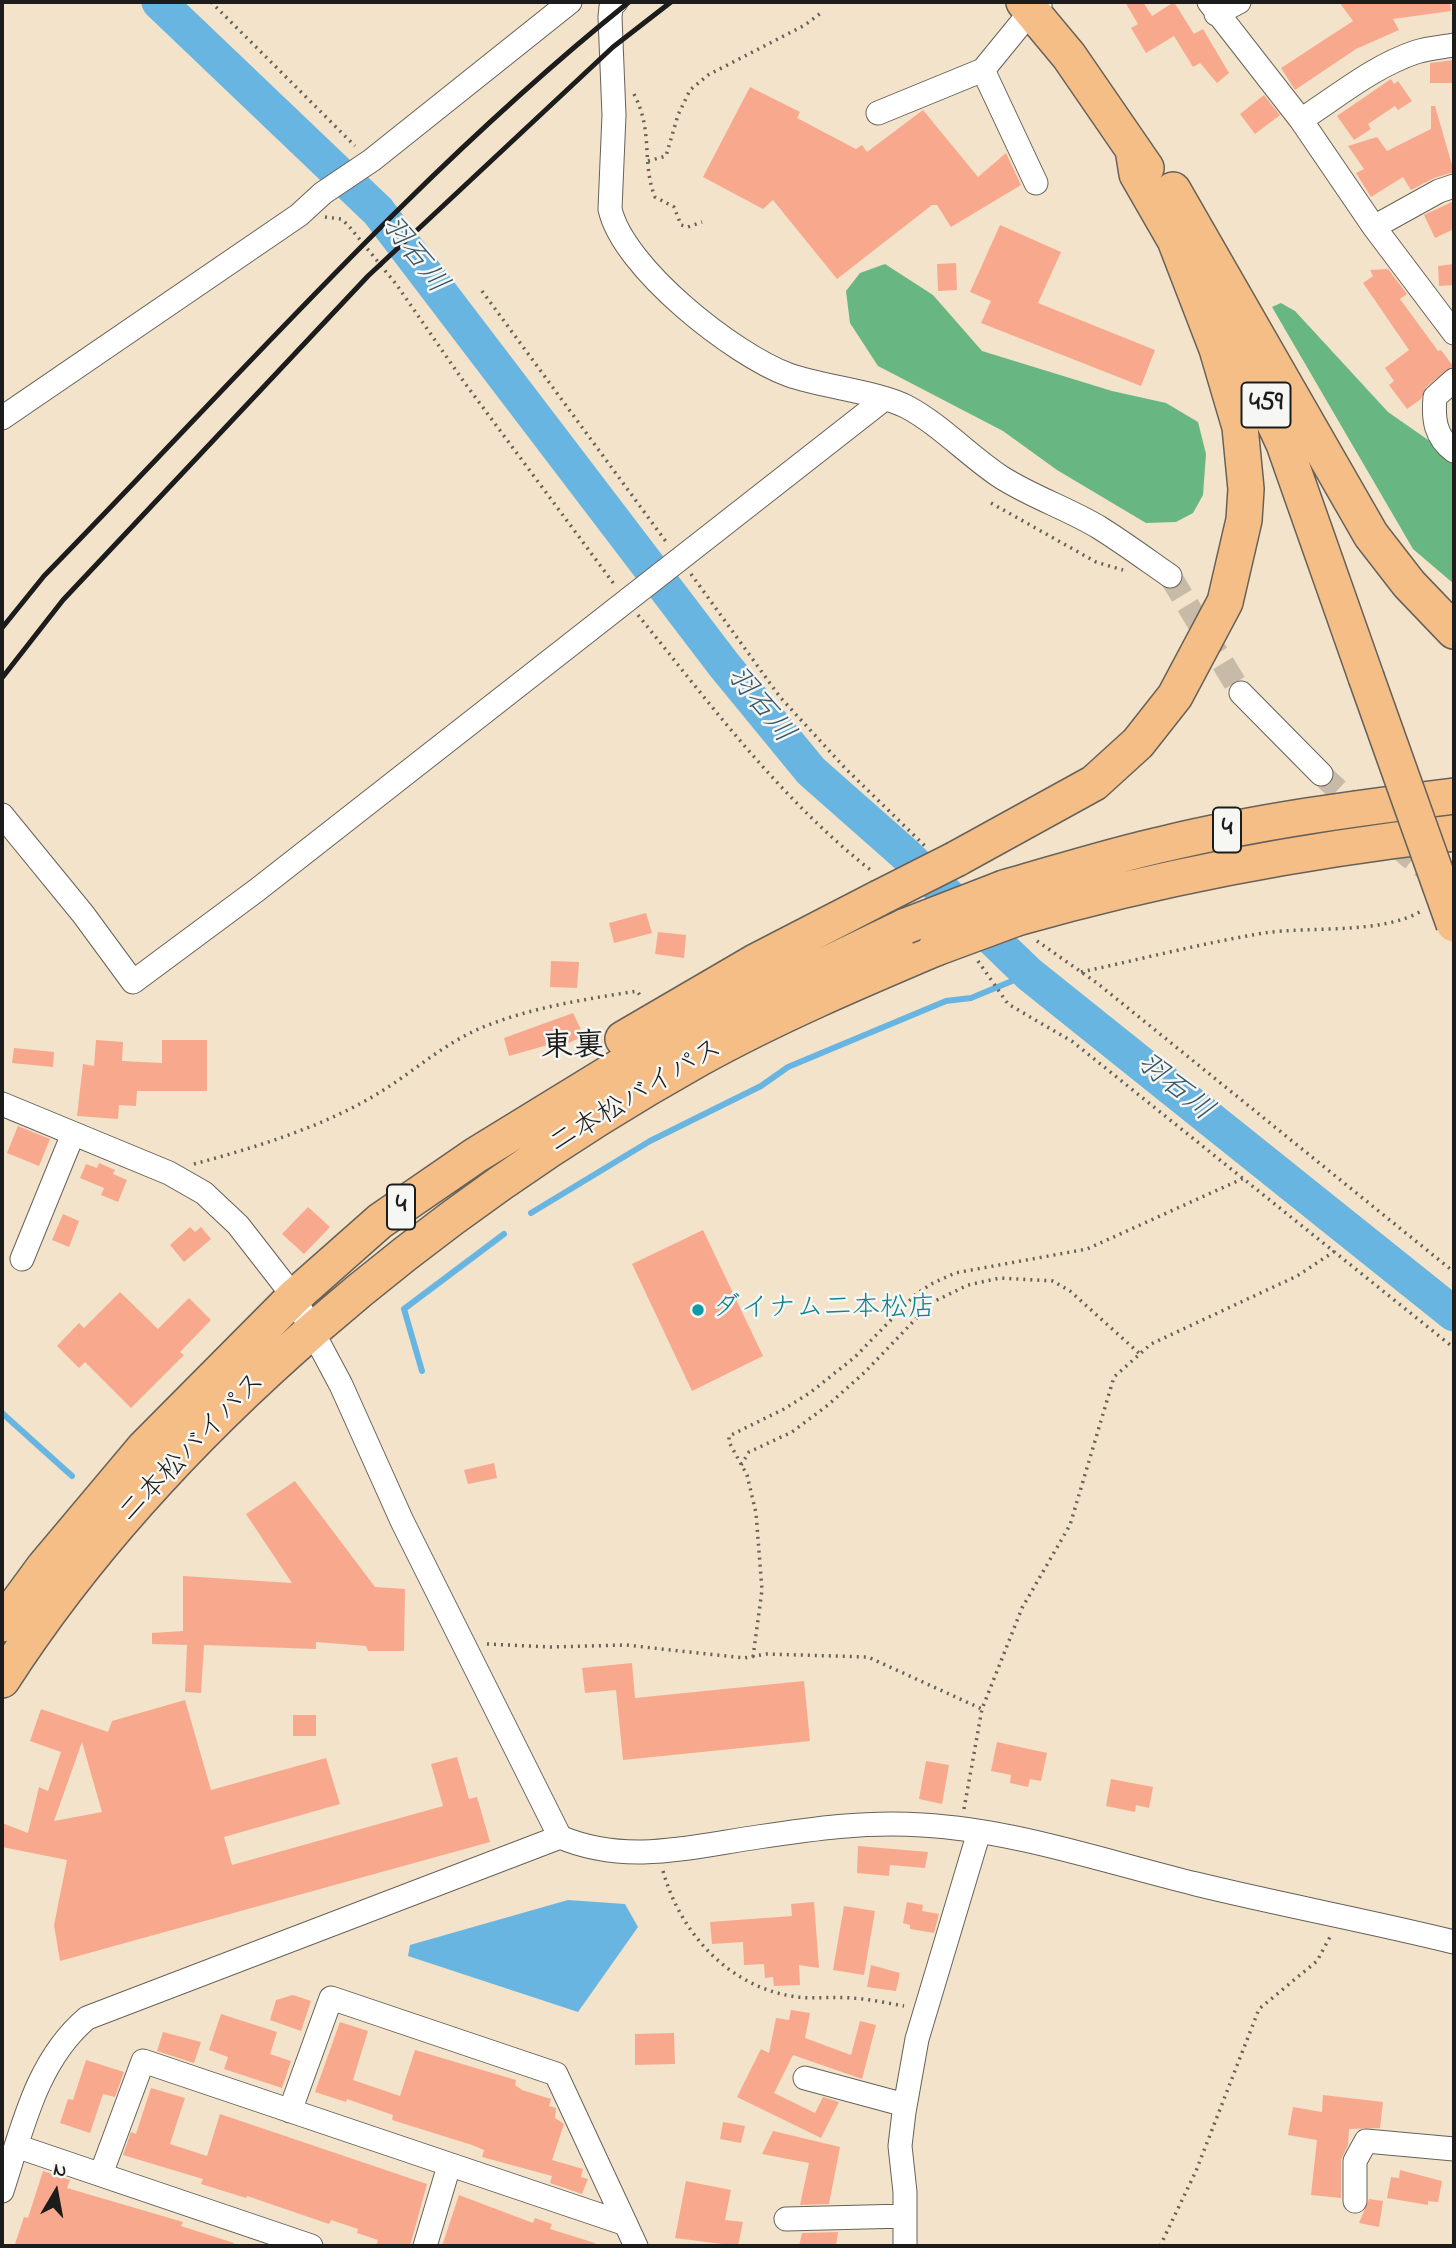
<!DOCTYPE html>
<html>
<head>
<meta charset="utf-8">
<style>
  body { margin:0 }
  #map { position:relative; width:1456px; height:2248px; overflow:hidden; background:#f2e3ca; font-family:"Indie Flower",sans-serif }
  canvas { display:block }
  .frame { position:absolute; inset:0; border:4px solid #1c1c1c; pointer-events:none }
  .north { position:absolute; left:21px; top:2157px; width:70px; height:70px; -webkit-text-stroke:5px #f6f6f2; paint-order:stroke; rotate:10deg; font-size:19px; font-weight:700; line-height:28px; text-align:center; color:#1c1c1c }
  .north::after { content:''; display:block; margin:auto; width:24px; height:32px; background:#1c1c1c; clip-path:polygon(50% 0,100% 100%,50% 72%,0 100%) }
</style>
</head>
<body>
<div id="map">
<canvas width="1456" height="2248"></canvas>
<div class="frame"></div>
<div class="north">N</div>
</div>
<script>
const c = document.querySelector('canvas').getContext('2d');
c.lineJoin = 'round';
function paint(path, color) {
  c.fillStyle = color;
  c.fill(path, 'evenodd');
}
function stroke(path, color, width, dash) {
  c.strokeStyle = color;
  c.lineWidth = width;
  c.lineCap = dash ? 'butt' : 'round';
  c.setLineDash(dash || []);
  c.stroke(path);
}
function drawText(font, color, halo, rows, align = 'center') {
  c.font = font + ' "Indie Flower","Klee One",sans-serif';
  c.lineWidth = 5;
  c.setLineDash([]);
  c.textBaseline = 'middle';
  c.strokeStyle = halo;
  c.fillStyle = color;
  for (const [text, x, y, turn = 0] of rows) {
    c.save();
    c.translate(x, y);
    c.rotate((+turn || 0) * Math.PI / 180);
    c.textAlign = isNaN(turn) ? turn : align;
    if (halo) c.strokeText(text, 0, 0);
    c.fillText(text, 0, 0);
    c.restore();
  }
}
paint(new Path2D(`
  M885,264L933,295L982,351L1112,391L1166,403L1198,422L1206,454L1203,495L1193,513L1176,522L1146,523L1057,470L1003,431L878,366L850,323L846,291L860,273Z
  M1281,303L1295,311L1388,412L1454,458V584L1413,549L1272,307Z`), '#68b782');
paint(new Path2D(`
  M568,1900L625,1904L638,1927L578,2012L408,1956L410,1945Z`), '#69b5e2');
stroke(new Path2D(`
  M531,1213L650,1141L761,1086L788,1067L946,1001L971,998L1029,974
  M422,1371L404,1309L504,1234
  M2,1413L72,1476`), '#69b5e2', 6);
stroke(new Path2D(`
  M159,2L378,211L724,665L811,771L905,854L1029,974L1454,1314`), '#69b5e2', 35);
paint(new Path2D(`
  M1125,2H1143L1152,16L1174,2L1194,34L1203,29L1229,73L1217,83L1200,63L1193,67L1174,36L1146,53L1131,28L1138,24Z
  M1339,2H1450L1451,11L1393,19L1399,30L1356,49L1295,90L1281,68L1353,21Z
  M1454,60V83H1430V63Z
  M1391,79L1394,84L1398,81L1412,101L1398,110L1395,106L1368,124L1371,129L1354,140L1337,116Z
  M750,87L800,112L797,118L856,149L862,145L867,152L923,110L978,177L1006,153L1021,185L951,227L937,205H932L837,279L773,200L763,209L703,177Z
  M1264,95L1280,115L1255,134L1240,114Z
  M1431,106H1435L1454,172L1434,178L1411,190L1403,177L1371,197L1356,173L1364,169L1348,146L1377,137L1387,151L1431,129Z
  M1454,201V229L1435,238L1424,215Z
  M1000,225L1061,252L1038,303L1155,350L1141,386L981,323L991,301L970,292Z
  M956,263L957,290L938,291L937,264Z
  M1454,264V285L1439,286L1438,266Z
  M1388,269L1407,294L1400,299L1438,351L1441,350L1453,366L1426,387L1421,399L1407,409L1389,385L1394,381L1385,368L1409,350L1363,283L1373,276L1370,270Z
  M646,913L652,933L614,943L609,923Z
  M658,932L686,935L684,958L655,954Z
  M551,961L579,962L577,988L550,987Z
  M573,1013L584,1036L553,1050L551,1044L509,1056L504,1038Z
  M96,1040L123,1042L122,1061L162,1063V1040H207V1091H137L136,1106L119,1105L118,1119L77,1116L83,1064L94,1066Z
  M14,1048L54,1052L53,1067L12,1063Z
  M18,1126L50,1139L39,1166L7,1153Z
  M99,1163L115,1170L113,1174L127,1180L118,1202L101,1195L104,1188L80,1178L86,1164L97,1168Z
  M308,1207L330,1227L304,1254L282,1234Z
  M63,1214L79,1221L69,1247L52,1240Z
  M190,1227L195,1232L201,1227L211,1239L184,1262L170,1245Z
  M703,1230L763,1356L692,1391L632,1264Z
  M120,1292L158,1329L189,1298L211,1320L180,1352L184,1355L131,1408L85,1362L79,1368L57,1346L79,1323L84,1328Z
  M494,1463L497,1478L468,1484L464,1470Z
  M295,1481L375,1587L405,1589L404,1651H368L366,1646L316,1642V1649L204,1645L201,1693L185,1692L187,1645L152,1644V1633L183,1631V1576L292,1583L246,1514Z
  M632,1663L635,1698L804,1681L810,1741L623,1760L616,1690L585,1693L582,1668Z
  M185,1700L211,1790L326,1758L340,1804L224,1837L232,1865L443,1806L431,1764L457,1757L469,1799L477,1797L490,1842L60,1961L54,1925L67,1860L2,1847V1823L28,1833L39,1787L48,1791L61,1752L30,1741L41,1709L108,1732L112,1721ZM82,1742L102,1812L54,1821Z
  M293,1715H316V1736H293Z
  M997,1742L1047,1753L1041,1781L1030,1779L1028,1787L1010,1783L1011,1775L991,1771Z
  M926,1761L949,1765L942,1804L919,1799Z
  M1111,1779L1153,1787L1149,1808L1136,1805L1135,1812L1106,1806Z
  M858,1846L928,1852L925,1868L890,1865L889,1876L857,1873Z
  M814,1902L819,1968L799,1965L800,1985L774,1986L773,1977L765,1978L764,1964L744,1965L743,1942L712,1944L710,1922L792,1916L791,1904Z
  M907,1902L923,1905L922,1911L939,1914L934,1933L910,1929V1925L903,1923Z
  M844,1906L875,1911L864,1975L833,1970Z
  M871,1965L900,1973L896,1991L867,1987Z
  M293,1995L311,2001L301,2031L270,2020L276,2000Z
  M791,2010L810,2013L805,2038L851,2055L860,2021L876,2025L862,2079L793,2055L774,2093L815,2113L823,2097L839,2102L821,2138L737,2097L761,2049L769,2053L776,2018L789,2020Z
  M221,2014L277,2032L270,2054L291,2061L282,2088L224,2069L228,2057L209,2050Z
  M340,2022L368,2031L353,2080L400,2096L415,2050L516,2080L515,2085L522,2090L551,2099L549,2106L556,2108L555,2118L564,2124L552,2160L583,2169L581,2177L588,2179L582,2194L550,2183L552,2176L482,2157L484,2150L472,2145L392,2120L393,2115L347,2099L346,2102L315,2092Z
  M163,2032L201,2042L194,2063L157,2051Z
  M674,2033L675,2064L635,2065V2034Z
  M86,2060L124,2072L115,2097L103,2094L90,2133L60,2123L68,2099L73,2100Z
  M151,2088L185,2098L170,2144L207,2156L220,2114L427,2184L410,2246H376L378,2240L357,2233L358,2229L331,2220L329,2224L247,2196L246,2198L201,2184L203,2179L123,2155L131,2132L136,2134Z
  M1323,2095L1383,2102L1380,2128L1349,2129L1348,2145L1341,2160V2198L1311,2195L1317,2140L1288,2135L1293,2107L1322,2112Z
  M723,2122L745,2126L741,2143L720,2139Z
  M773,2131L840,2147L829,2204L800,2205L809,2163L762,2154Z
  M1400,2170L1442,2181L1438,2202L1428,2201V2205L1387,2198L1391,2177L1399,2178Z
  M43,2171L70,2180L67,2188L183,2222L181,2226L234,2243L233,2246H24L15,2244L24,2217L28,2218Z
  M686,2181L731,2190L725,2220L743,2222L738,2246L675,2238Z
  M459,2195L533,2223L535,2218L552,2224L550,2229L595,2243L594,2246H442Z
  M1369,2199L1383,2201L1379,2227L1359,2223Z
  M838,2232L836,2246H799L802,2233Z`), '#f8a98d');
stroke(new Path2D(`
  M1170,576L1241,693
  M1321,774L1408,856L1436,877`), '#c7bba7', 23, [23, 11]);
const minor = new Path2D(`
  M616,2L611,7L610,17L614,115L610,209C623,268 734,355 789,375C823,387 878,392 907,407C941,425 969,456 1001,477C1032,497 1069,509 1100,528C1124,543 1147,560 1170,576
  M1209,2L1301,120L1374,227L1454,333
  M1216,14L1239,2
  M983,70L1036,183
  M878,113L983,70L1032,10L1040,5
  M1301,120C1338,96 1374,66 1416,52C1428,48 1442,47 1454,45
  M1374,227L1439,191L1454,186
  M1454,380L1435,397C1433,419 1435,437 1454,451
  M2,418L299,215L323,193L372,160L570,2
  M1241,693L1321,774
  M2,815L83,914L133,982L257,890L883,400
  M2,1104L169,1173L204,1193L238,1225L294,1297L341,1385L402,1521L560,1837C626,1865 690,1847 758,1837C812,1829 866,1821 922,1825C1014,1830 1106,1862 1196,1884C1282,1905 1369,1921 1454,1942
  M22,1259L73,1134
  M805,2078L905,2105
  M290,2111L331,1998L556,2074L636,2246
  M16,2146L311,2246
  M101,2174L143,2061L626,2224
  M2,2191C22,2130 36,2061 87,2018L560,1837
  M1355,2201V2161L1366,2141L1454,2149
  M786,2219L905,2216
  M425,2246L449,2166
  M905,2246V2192L900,2146L904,2112L917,2039L979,1832`);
const highway = new Path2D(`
  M1024,2L1069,56L1146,168
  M1173,190L1371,535L1409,584L1454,631
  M1226,319L1284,444L1366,677
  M956,859L1094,783L1138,743L1175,696L1225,602L1244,520L1246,489L1240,427L1217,349L1175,240L1137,174L1133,149
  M1004,888C1057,873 1110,856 1164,844C1260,821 1357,808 1454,796
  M1017,918C1163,876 1304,850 1454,833
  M623,1039L755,962L879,898
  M2,1624L44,1567L144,1448L294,1297L380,1221L476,1155L639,1055L906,926
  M2,1680C165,1427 439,1204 700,1058C776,1016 856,982 936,948`);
stroke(minor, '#676259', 25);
stroke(highway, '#676259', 38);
stroke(new Path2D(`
  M211,2L355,146
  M634,94C654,133 641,161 655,197L674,207L681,225L688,227L702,222
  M648,161L666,156L678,115L690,90L708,75L805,25L821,13
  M325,217L341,219L348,225L396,284L464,382L614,584
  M482,291L667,543
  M991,503L1096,562L1123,570
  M691,574L780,697L845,768L925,846
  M638,615C711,705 781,800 873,872
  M1037,941L1097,983L1454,1272
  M978,961L1008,1004L1073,1042L1454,1348
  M1081,972C1142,959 1203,943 1264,933C1311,926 1383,935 1423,910
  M194,1164C257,1147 326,1126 382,1091C417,1069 447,1041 486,1026C533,1007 587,999 637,991L642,998
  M741,1465L749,1452L792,1432L828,1405L865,1372L931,1303L968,1285L1000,1278L1053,1281L1070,1291L1140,1354
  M487,1644L551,1647L626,1645L744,1658L766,1654L868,1657L982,1709
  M753,1657L762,1590L756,1513L747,1475L729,1442V1436L784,1409L811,1392L855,1357L915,1295L931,1284L955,1273L1087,1249L1244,1178
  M964,1809L982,1709L1022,1608L1070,1525L1114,1377L1151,1344L1297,1276L1335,1251
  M663,1871C680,1932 727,1985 791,1996C811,2000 831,1996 851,1998C869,1999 887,2003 904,2006
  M1160,2246L1196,2171L1259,2009L1317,1961L1331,1935`), '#676259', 3.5, [2, 5]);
stroke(minor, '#fff', 23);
stroke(highway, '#f6be87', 35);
stroke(new Path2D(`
  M2,628L44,576C235,381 416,173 629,2
  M2,678L63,600L368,276L613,47L671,2`), '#1c1c1c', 5);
const highwayBridge = new Path2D(`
  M1366,677L1454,924
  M879,898L956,859
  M906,926L1004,888
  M936,948L1017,918`);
stroke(highwayBridge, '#676259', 38, []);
stroke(highwayBridge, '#f6be87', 35);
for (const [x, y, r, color] of [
  [698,1310,7,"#0f9aa8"]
]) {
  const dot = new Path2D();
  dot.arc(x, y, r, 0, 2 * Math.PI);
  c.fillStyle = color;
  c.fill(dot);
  stroke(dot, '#f6f6f2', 2.5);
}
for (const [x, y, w] of [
  [1266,405,49],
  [1227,830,28],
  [401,1207,28]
]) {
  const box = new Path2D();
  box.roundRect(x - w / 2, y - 22.5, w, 45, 5);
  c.fillStyle = '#f6f6f2';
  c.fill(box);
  stroke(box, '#1c1c1c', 2);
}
drawText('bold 26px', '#1c1c1c', null, [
  ["459",1266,405],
  ["4",1227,830],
  ["4",401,1207]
]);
drawText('28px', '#1c1c1c', '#f6f6f2', [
  ["二本松バイパス",637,1098,-31],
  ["二本松バイパス",194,1449,-46]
]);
drawText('28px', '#0d838f', '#f6f6f2', [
  ["ダイナム二本松店",712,1310]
], 'left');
drawText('italic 30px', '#3b596b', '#f6f6f2', [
  ["羽石川",412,256,52],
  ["羽石川",758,706,51],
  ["羽石川",1173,1089,39]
]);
drawText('bold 32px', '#1c1c1c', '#f6f6f2', [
  ["東裏",573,1050]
]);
</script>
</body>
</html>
